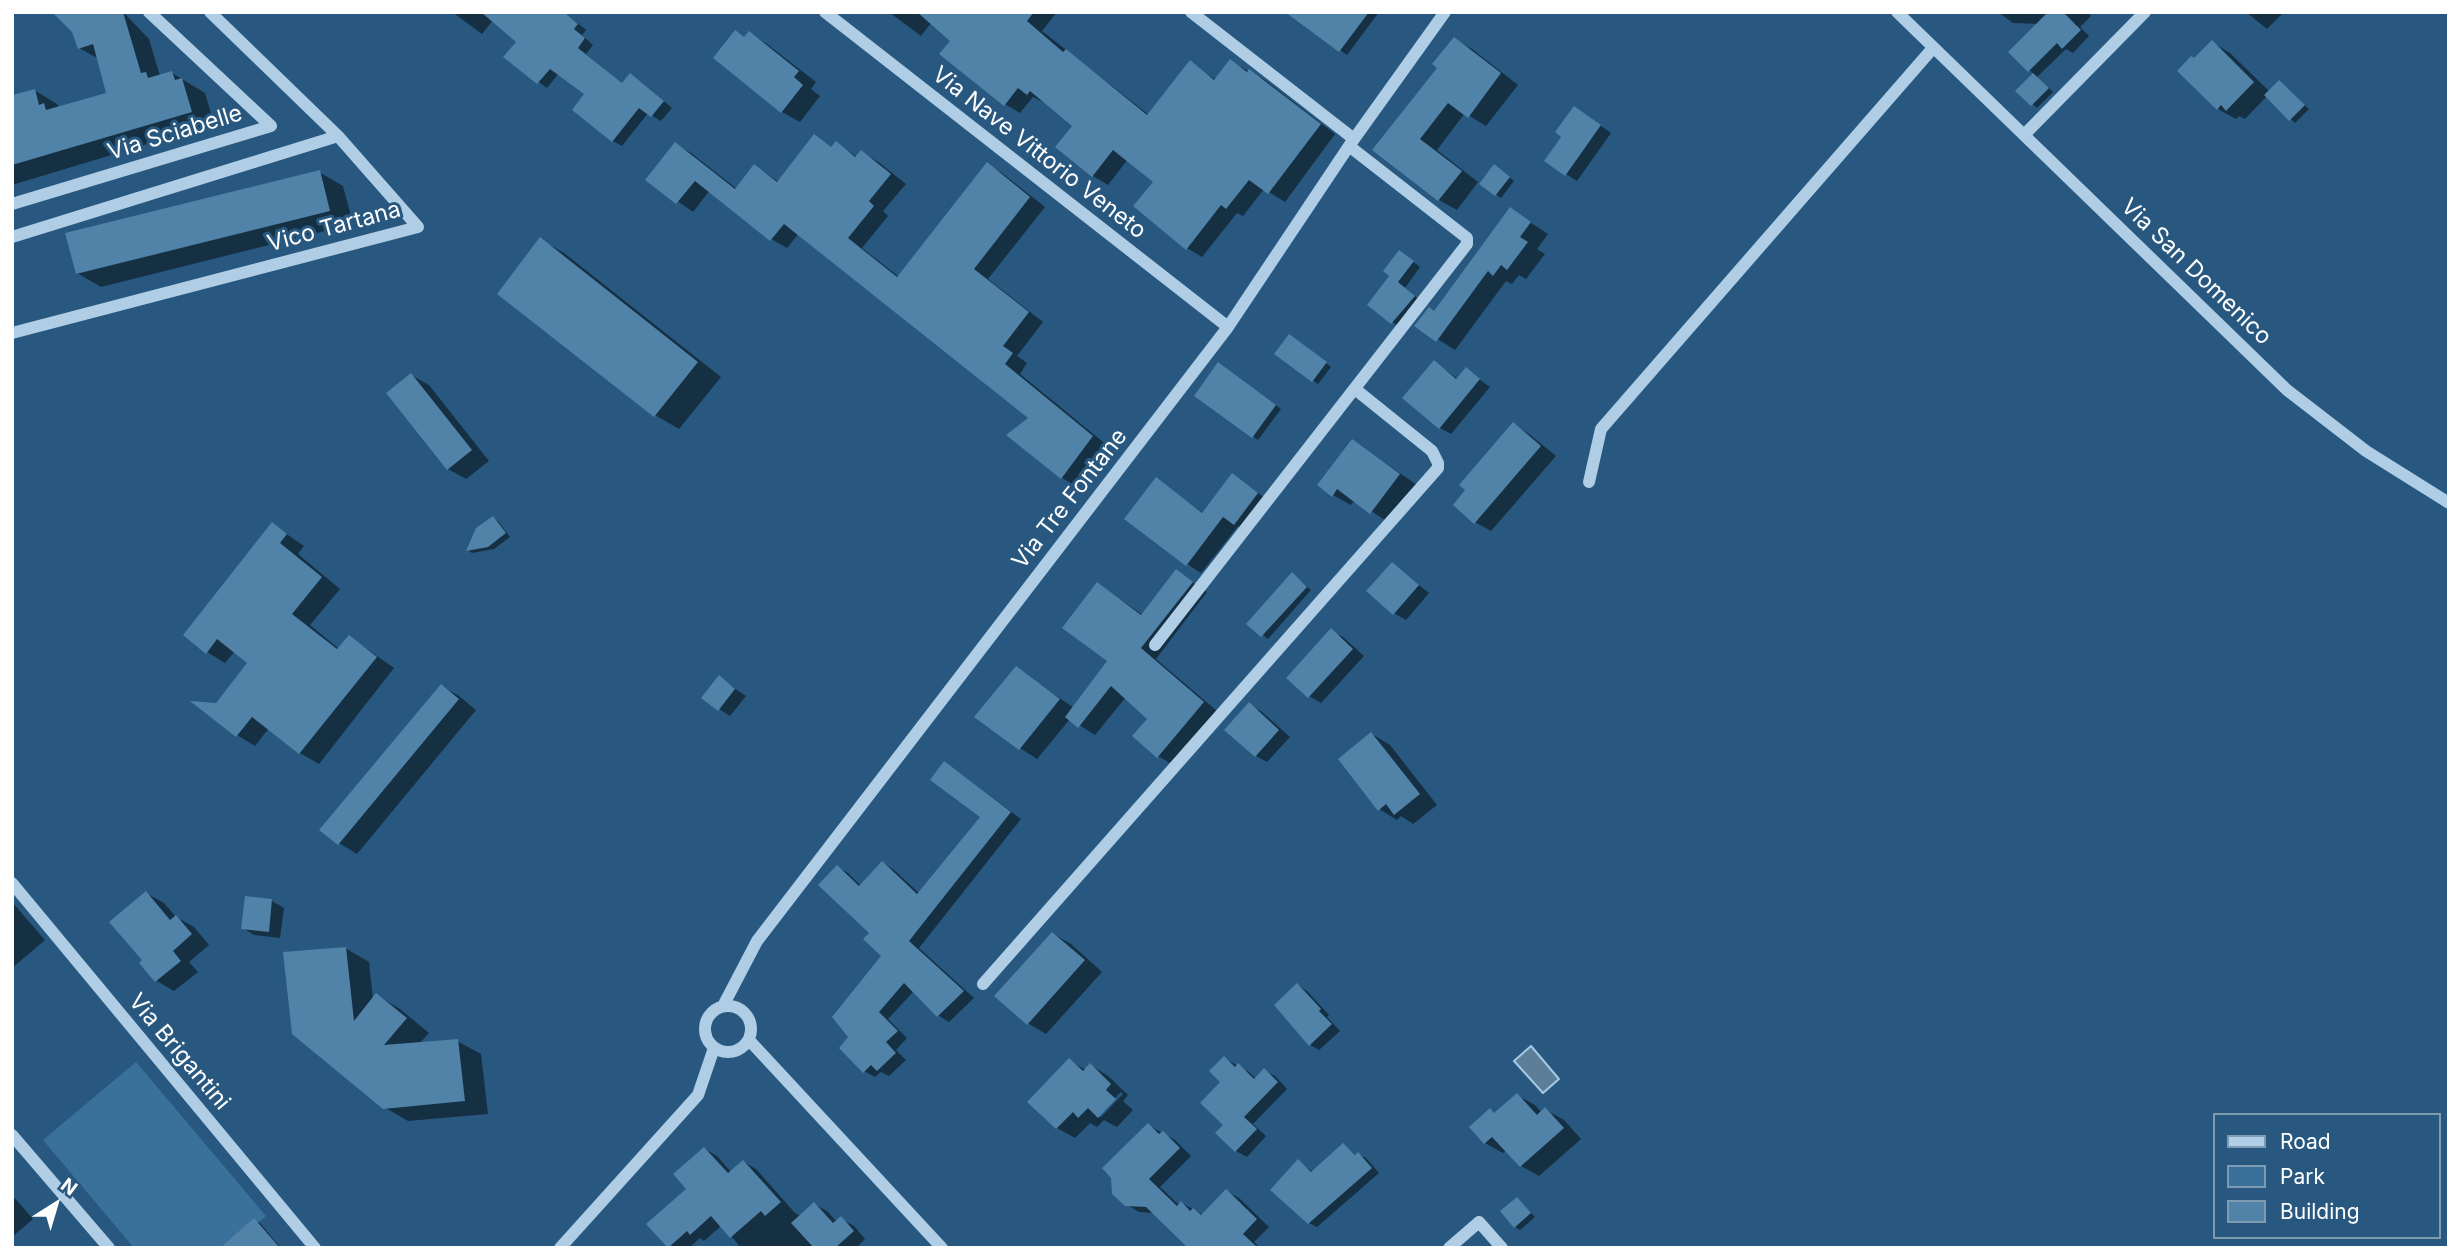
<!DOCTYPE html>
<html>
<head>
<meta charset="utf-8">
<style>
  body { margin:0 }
  #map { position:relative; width:2461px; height:1260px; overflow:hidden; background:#28587f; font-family:Inter,sans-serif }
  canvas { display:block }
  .frame { position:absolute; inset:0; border:14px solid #fff; pointer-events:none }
  .legend { position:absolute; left:2213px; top:1113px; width:228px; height:126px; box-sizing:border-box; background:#28587f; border:2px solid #7e9bb2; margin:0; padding:9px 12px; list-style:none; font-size:21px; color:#fff }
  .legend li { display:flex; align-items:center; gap:14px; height:35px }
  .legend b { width:35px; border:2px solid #7e9bb2 }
  .north { position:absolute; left:21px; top:1169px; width:70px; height:70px; -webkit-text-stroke:5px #28587f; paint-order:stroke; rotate:37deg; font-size:19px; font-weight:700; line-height:28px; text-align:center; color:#fff }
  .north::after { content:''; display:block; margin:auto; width:24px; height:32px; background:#fff; clip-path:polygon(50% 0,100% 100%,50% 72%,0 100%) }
</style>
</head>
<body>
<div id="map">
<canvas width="2461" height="1260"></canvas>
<div class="frame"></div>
<ul class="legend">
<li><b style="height:9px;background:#afcee5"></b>Road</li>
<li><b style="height:19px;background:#39719a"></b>Park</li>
<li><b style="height:19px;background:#5182a7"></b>Building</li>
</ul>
<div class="north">N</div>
</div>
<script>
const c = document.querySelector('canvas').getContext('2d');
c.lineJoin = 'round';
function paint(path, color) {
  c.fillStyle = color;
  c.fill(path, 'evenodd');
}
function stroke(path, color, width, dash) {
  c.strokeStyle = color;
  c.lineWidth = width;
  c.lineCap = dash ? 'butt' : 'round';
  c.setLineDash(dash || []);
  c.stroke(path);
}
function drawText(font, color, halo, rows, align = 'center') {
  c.font = font + ' Inter,sans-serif';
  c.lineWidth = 6;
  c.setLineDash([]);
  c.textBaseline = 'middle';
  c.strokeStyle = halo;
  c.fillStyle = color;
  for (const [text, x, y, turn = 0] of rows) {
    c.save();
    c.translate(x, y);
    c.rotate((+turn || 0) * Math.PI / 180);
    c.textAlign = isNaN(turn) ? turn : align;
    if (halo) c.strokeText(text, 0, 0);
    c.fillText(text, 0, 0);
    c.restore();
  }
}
paint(new Path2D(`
  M136,1062L266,1216L229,1248H134L43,1140Z`), '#39719a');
const water = new Path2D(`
  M1531,1046L1559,1079L1543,1093L1514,1061Z`);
paint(water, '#5c7e98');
stroke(water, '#a3cae5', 2);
paint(new Path2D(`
  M123,12L149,39L160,76L172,73L205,93L214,124L12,185V97L34,90L57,104L59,108L108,94L99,59L79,48L73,31Z
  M452,12H564L586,30L582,35L593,45L586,54L623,84L640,81L672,108L661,121L648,113L622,146L613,141L586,94L559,73L547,88L506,57L518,41L493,20L482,34Z
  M889,12H1057L1042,31L1149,115L1190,63L1216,80L1230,61L1265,80L1335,134L1285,202L1264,189L1243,216L1237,213L1202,257L1187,248L1155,181L1128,159L1108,185L1093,176L1058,147L1075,125L1045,100L1043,102L1033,97L1020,113L1005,104L952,40L931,23L921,36Z
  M1288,12H1379L1347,55Z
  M1998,12H2088L2091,16L2080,27L2089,36L2073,53L2066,49L2037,77L2053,92L2037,108L2018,91L2034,74L2010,52L2039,24L2013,23Z
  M2246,12H2284L2267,29Z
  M749,33L767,44L816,82L811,89L820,96L800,122L782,112L745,38Z
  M1454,39L1472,49L1518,85L1486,126L1465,113L1437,150L1478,182L1457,210L1439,200L1375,150L1439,67Z
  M2212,42L2230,53L2270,92L2279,82L2309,109L2295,123L2267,96L2245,119L2239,116L2236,119L2218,109L2195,60Z
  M1586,115L1611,133L1577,181L1566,174Z
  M814,137L833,148L836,143L857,157L861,152L877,161L906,184L883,211L888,216L862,248L899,277L987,164L1002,173L1045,207L988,279L1043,322L1017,356L1027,363L1020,374L1108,446L1078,487L1062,478L1009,435L1031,418L799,233L787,248L771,239L710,190L693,212L648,180L676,144L691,153L737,189L755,166L779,182Z
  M1499,169L1514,181L1501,198L1481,183Z
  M319,172L343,186L353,224L101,287L77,273Z
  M1510,209L1548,234L1537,249L1545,254L1526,279L1519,275L1512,284L1506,281L1455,350L1417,326L1435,312Z
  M541,240L564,253L721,377L679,429L655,415Z
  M1407,257L1420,267L1405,288L1422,302L1400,327L1392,322L1391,275Z
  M1295,339L1331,367L1318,384L1277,354Z
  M1434,362L1458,379L1466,370L1490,387L1451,434L1440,428Z
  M1224,368L1281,409L1258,440L1196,395Z
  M411,375L429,385L489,461L466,479L448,469Z
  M1513,424L1529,434L1556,456L1491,531L1475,522Z
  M1353,441L1417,485L1389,523L1355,500L1351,505L1333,495Z
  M1233,475L1272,503L1249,532L1238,526L1201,573L1187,564L1156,479L1204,514Z
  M493,518L498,521L510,537L494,549L472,553L468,550Z
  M272,524L304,546L298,554L340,589L310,625L339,649L350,637L394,668L319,764L300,753L269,728L255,746L237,735L217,704L250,663L235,651L225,663L207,652Z
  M1392,564L1429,593L1406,620L1394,613Z
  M1177,572L1207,592L1156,659L1218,712L1173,765L1158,756L1149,719L1126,697L1095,735L1070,719L1037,759L1020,748L1016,668L1074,708L1110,661L1098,584L1143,615Z
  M1292,574L1311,590L1268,639L1249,624Z
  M1331,631L1343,637L1364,656L1321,703L1309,696Z
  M719,678L746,696L730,716L719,709Z
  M442,686L459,696L476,710L357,854L339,843Z
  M1249,705L1261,711L1290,737L1267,762L1256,756Z
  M1372,734L1390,745L1437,805L1413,824L1401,816L1397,820L1379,809Z
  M955,770L1021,819L919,948L974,998L949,1022L938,1015L914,991L888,1019L907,1038L896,1050L906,1060L889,1076L881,1072L875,1077L864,1071L850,1037L883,955L837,867L848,873L861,886L883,863L894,870L920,894L983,817Z
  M146,893L164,903L176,917L194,927L209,945L189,962L198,972L174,991L157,981L142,963L145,961Z
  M272,901L284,908L280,938L254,935L243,928Z
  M12,902L45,940L12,968Z
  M1053,934L1071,944L1102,972L1046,1034L1029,1024L997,996Z
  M345,948L369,962L373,1000L376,995L400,1009L429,1033L419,1044L457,1041L481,1054L488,1114L408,1121L384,1107L294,1033Z
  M1298,985L1307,991L1329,1015L1327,1017L1340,1031L1319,1050L1310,1045Z
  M1224,1058L1249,1072L1256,1079L1264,1070L1275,1076L1287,1089L1253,1124L1266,1136L1247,1157L1236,1151L1218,1133L1225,1125L1223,1082Z
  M1069,1061L1086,1070L1091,1065L1108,1076L1128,1095L1123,1101L1133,1110L1117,1127L1104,1120L1097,1127L1090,1123L1075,1138L1057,1128L1030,1101ZM1121,1092L1123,1094L1101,1117H1096Z
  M1517,1095L1535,1105L1542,1113L1546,1110L1564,1120L1581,1139L1539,1176L1521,1166L1507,1150L1503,1153L1485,1143L1490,1110L1495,1114Z
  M1148,1125L1175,1140L1191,1156L1160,1187L1179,1205L1182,1203L1203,1215L1226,1191L1239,1198L1269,1227L1254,1242L1260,1248H1190L1154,1213L1139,1212L1126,1204Z
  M1343,1145L1357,1156L1358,1154L1366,1158L1379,1173L1317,1227L1309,1223L1298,1162L1313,1172Z
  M705,1149L717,1156L731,1172L744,1162L756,1169L795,1213L801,1216L814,1204L827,1211L837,1222L841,1219L854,1226L865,1239L856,1248H816L814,1245L811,1248H741L722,1225L704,1241L700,1238L689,1248H672L669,1246L688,1189Z
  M12,1195L33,1219L12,1237Z
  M1517,1199L1535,1217L1520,1230L1515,1227Z
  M254,1220L260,1223L281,1248H238Z`), '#0007');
paint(new Path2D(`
  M52,12H123L141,73L146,72L148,78L172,71L175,80L182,78L192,112L12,165V95L35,89L39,105L44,103L46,110L106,93L93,44L78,49L72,32Z
  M481,12H564L578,24L574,29L585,38L578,48L622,83L630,73L664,101L651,117L639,108L612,142L572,110L584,94L550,69L537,84L503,57L516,42Z
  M917,12H1034L1027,21L1063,52L1066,49L1147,115L1190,60L1214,80L1230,59L1247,72L1249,69L1321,124L1268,194L1249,180L1226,209L1221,205L1186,250L1133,206L1153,182L1113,150L1092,177L1055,147L1072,126L1030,91L1027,95L1018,88L1004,106L939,54L950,41Z
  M1285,12H1369L1339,52Z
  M2048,12H2063L2081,30L2062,49L2057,43L2028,72L2008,52Z
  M735,30L744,37L749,31L799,71L794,77L803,85L781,113L713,58Z
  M1454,37L1501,73L1468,118L1448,103L1420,139L1462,171L1438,201L1372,150L1437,68L1432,64Z
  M2212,40L2254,82L2226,111L2221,105L2217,110L2177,71L2191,56L2194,58Z
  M2033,73L2049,88L2031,106L2015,91Z
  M2279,80L2305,105L2289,121L2264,95Z
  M1574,106L1601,125L1565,176L1544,161L1561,137L1555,132Z
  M814,134L831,147L836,141L855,157L861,150L891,174L869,201L874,206L848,238L897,277L987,162L1030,197L974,269L1029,312L1003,346L1013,353L1005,364L1093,436L1061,479L1006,435L1028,418L784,224L770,241L695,181L676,204L645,180L675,142L735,189L754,164L777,182Z
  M1494,164L1510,177L1495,196L1479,184Z
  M320,170L330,211L76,274L65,233Z
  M1510,207L1531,222L1520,237L1528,242L1507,270L1501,265L1493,276L1488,271L1436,342L1414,326L1429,307L1434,311Z
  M540,237L698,362L654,417L497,294Z
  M1399,250L1414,261L1398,282L1415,296L1391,324L1367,305L1389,276L1383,271Z
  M1289,334L1327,362L1312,382L1274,354Z
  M1434,360L1456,379L1466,367L1480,379L1439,429L1402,398Z
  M1218,362L1276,405L1252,438L1194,396Z
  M411,373L472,450L447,470L386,393Z
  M1513,422L1541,446L1474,524L1453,505L1465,490L1459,485Z
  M1352,439L1400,474L1370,514L1337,489L1332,497L1317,485Z
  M1232,473L1258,493L1234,525L1223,517L1186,566L1124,519L1156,477L1202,513Z
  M493,516L506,533L488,547L466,551L476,528Z
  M272,522L287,534L280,543L322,577L292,614L337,649L349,635L377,657L299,754L252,717L236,737L190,701L216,703L247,663L217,639L206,654L183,635Z
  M1392,562L1419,585L1393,615L1366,591Z
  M1176,569L1193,582L1141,648L1204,702L1157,758L1132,736L1147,719L1111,686L1078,728L1065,717L1107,661L1062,628L1097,582L1141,615Z
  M1292,572L1307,587L1261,637L1246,624Z
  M1331,628L1353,649L1308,698L1286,678Z
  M1016,666L1060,699L1019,750L974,717Z
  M719,675L735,689L718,711L701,698Z
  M441,684L459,699L338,845L319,830Z
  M1249,702L1279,730L1255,757L1224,730Z
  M1371,732L1420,794L1394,815L1386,804L1378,811L1338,759Z
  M944,761L1011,812L909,941L964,991L937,1017L904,983L879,1012L898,1031L886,1042L896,1053L877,1071L871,1065L863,1073L839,1048L848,1037L832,1017L881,956L863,939L869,933L818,885L837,865L859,886L882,861L917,894L980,817L930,780Z
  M146,891L170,920L176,915L192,934L173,951L181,961L155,982L139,963L142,960L109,922Z
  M245,896L272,899L269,932L241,929Z
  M1052,932L1085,960L1027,1025L994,996Z
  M346,947L354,1021L376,993L407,1018L384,1045L458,1039L465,1101L383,1109L292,1034L283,952Z
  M1297,983L1321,1009L1319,1011L1332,1024L1309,1046L1274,1005Z
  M1224,1056L1235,1067L1238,1063L1254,1079L1264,1068L1278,1082L1244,1117L1257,1129L1235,1152L1215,1133L1223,1125L1200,1103L1220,1082L1209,1071Z
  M1069,1058L1083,1071L1090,1063L1111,1084L1106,1090L1116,1099L1098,1118L1088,1108L1078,1118L1073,1112L1056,1129L1027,1102Z
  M1517,1093L1537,1115L1545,1107L1564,1128L1520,1167L1492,1137L1484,1144L1469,1127L1490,1108L1494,1113Z
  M1148,1123L1159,1134L1163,1131L1180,1148L1149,1179L1177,1206L1181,1201L1190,1211L1193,1208L1201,1215L1226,1189L1257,1219L1243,1234L1258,1248H1188L1146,1207L1125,1206L1112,1194L1111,1178L1102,1168Z
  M1343,1143L1355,1155L1358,1152L1372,1168L1308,1224L1270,1190L1298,1159L1311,1172Z
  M704,1147L728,1173L743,1160L781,1202L765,1216L761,1211L730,1238L711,1216L690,1235L687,1231L668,1248L646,1224L686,1189L673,1174Z
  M1517,1197L1531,1213L1514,1228L1500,1211Z
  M814,1202L833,1223L841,1216L854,1231L835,1248H814L791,1223Z
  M254,1218L280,1248H220Z`), '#5182a7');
stroke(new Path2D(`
  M825,12L1228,327
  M1191,12L1354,139
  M1897,12L2287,390L2366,451L2449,503
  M2024,135L2145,12
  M12,204L271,126L149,12
  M12,237L338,136
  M12,333L418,227L338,136L210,12
  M1589,482L1601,429L1933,48
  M1155,645L1467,244V238L1349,146
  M12,883L315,1248
  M983,984L1438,468V463L1432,451L1355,389
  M705 1029a23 23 0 1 1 46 0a23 23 0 1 1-46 0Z
  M723,1006L757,941L1228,327L1349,146L1445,12
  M749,1040L942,1248
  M12,1135L109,1248
  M560,1248L698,1095L714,1048
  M1449,1248L1479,1222L1502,1248`), '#afcee5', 12);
drawText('23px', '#fff', '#28587f', [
  ["Via Sciabelle",175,133,-17],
  ["Via Nave Vittorio Veneto",1039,153,38],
  ["Vico Tartana",334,227,-15],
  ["Via San Domenico",2196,272,44],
  ["Via Tre Fontane",1070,499,-52],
  ["Via Brigantini",179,1052,50]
]);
</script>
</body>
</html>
